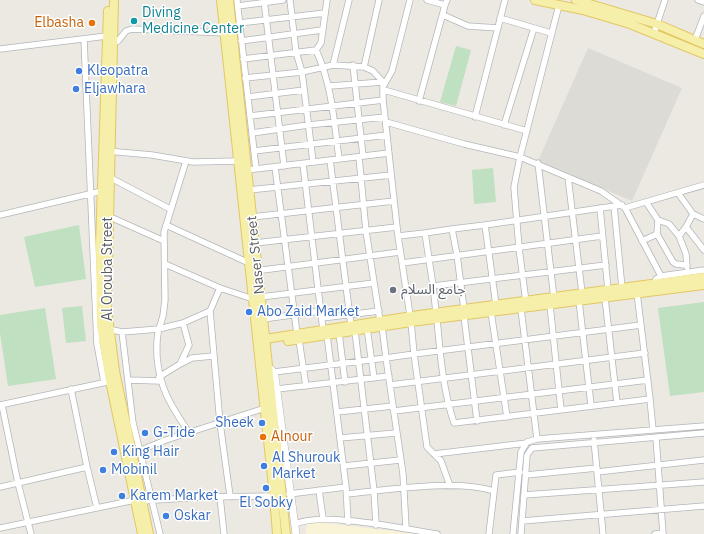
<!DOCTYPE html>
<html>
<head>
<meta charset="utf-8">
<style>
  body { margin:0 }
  canvas { display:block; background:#ebe9e1 }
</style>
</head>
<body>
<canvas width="704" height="534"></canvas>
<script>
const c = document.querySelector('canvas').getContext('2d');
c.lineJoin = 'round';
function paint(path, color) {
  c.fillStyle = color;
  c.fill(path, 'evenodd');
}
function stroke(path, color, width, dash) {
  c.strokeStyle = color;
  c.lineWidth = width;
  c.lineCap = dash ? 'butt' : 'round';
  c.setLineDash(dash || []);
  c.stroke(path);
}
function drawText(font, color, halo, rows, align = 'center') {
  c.font = font + ' "IBM Plex Sans","Noto Sans Arabic",sans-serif';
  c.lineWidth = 3;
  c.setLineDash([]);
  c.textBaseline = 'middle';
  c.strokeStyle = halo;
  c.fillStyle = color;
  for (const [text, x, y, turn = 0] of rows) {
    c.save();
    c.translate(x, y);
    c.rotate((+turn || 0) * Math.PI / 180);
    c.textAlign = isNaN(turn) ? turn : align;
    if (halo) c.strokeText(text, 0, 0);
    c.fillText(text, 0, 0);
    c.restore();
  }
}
paint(new Path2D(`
  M307,521L418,534H306Z`), '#f9f4d7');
paint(new Path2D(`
  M588,48L682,88L632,201L538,161Z`), '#dcdbd5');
paint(new Path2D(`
  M456,46L471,50L456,106L440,102Z
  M493,168L496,202L474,204L472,170Z
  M79,225L86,279L35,287L24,237Z
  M704,302V392L670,396L658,308Z
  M82,306L86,341L66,343L62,308Z
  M45,308L56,379L8,386L0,333V315Z`), '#bfe0c1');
const street = new Path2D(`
  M237,0L256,169
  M264,0L284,166
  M290,0L296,52L302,72
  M427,0L445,5L447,0
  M698,0L704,2
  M238,6L283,0
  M443,15L468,26L498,28
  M500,18L551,33
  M239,23L325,13
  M654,33L665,0
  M84,39L97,344L104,382
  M695,40L704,16
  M241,41L322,30
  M113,42L118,41L126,31L132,29L225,33
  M0,49L107,36
  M316,50L321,43L327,0
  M243,59L316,50C332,85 334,121 339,159
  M333,65L349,0
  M353,65L363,156
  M364,67L379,0
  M302,72L313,162
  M245,78L302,72L333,65L364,67L373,71L383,82V100L398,236L411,322L414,354L386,358L403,474L406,528
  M384,85L392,71L410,0
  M330,86L383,82
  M384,90L527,131
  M248,97L304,90
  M419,101L445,5
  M250,116L383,100
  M475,117L505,0
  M386,122L464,144L520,157L601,191L625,208L661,276L656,279L655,283
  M504,125L534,28
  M252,133L308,125L385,117
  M107,151L152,155L193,162L238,161
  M254,151L387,135
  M359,157L366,231L380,321
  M330,160L351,325
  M538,163L554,298
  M303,164L323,330
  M275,167L297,334
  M247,170L389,153
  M109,177L170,209
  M568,177L582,293
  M249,190L391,175
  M678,193L693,214L686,227L704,250
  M646,202L658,220L669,224L679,236L686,227
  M614,206L622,288
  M600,208L608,290
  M625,208L704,185
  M693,214L704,219
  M0,215L102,191
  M108,216L164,241
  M252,217L394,201
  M658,220L657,234L673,262L676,264L685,265
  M166,225L249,263
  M452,229L485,225
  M398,236L425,233
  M679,236L686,254L687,267
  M642,241L657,234
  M255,243L397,227
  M402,263L602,236
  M165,264L220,288
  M255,271L400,252
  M661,276L704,270
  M433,286L425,233L452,229L457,255L464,309
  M261,297L374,283
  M605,298L617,403
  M579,301L591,405
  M526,302L519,248L514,187L520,157L559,5
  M496,305L485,225L622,205
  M550,305L561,410
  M521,309L537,439
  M210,311L220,423L230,496
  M436,312L433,286L606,265
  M491,312L507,417
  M464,316L477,421
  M322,318L379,311
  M263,319L321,311
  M437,319C440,353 443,390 454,423L650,399L637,293
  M183,323L210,311L220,288L253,299
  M367,328L374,378
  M108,329L122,332L159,329C156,339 157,347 157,357C160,390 171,405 189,433
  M159,329L163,316L165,300L164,232L186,161
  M159,329L183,323L189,345L180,364L192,358L213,356
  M355,331L374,491L376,525
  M122,332L133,423L160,534
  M339,333L345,382
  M327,335L346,487L348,522
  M299,340L306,386
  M274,372L386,358L382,326
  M159,377L180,364
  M128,380L160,381
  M390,385L645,353
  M71,389L87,467
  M277,389L389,376
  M650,399L653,430
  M0,405L107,382
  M2,405L18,483L31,534
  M394,411L648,380
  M337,412L393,406
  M656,437L663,534
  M340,438L396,433
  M594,440L603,534
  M141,450L166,440L265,408
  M434,454L527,443
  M344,466L400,460
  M597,472L704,460
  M526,475L597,468
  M450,486L441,461L427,447L414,354L641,325
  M0,487L87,467L97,508
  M319,490L323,519
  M289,494L346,487
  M347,494C388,490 456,479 494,491
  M524,495L704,482
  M220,497L224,534
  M141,501L203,497L274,496
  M522,521L704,506
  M295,524C324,511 404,529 437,534
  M0,528L135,500
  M489,534L496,475L520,472
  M513,534L521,452L527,442L537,439L704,426
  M521,534L527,455L532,448L704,433
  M655,534L663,533`);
const secondary = new Path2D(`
  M268,367L272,370L275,377L296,534`);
const primary = new Path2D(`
  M114,0L107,309L115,371L149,534
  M221,0L274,496L277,534
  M229,0L286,534
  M535,0L583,10L630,24L704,54
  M576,0L657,24L704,44
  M108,11L100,245L101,325L110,381L142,534
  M265,339L419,315L704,277
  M288,341L411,322L704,285`);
stroke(street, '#b3b6ba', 7);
stroke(secondary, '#b4b7bc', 8);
stroke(primary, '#e2c763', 10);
stroke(street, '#fff', 5.5);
stroke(secondary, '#fff', 7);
stroke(primary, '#f6efaa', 8);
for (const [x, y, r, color] of [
  [134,21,4,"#0f9aa8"],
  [92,23,4,"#e8710a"],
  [79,71,4,"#3f7fe0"],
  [76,89,4,"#3f7fe0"],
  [393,290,4,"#6b7280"],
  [249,312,4,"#3f7fe0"],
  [262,423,4,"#3f7fe0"],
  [145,433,4,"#3f7fe0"],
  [263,437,4,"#e8710a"],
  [114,452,4,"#3f7fe0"],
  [264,466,4,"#3f7fe0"],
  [103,470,4,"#3f7fe0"],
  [266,488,4,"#3f7fe0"],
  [122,496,4,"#3f7fe0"],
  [166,516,4,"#3f7fe0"]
]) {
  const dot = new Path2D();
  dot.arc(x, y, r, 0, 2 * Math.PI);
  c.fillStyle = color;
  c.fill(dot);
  stroke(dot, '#fff', 1.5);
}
drawText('14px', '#0d838f', '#fff', [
  ["Diving",142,13],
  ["Medicine Center",142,29]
], 'left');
drawText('14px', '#c56008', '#fff', [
  ["Elbasha",84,23],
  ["Alnour",271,437,"left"]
], 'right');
drawText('14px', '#366cbe', '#fff', [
  ["Kleopatra",87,71],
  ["Eljawhara",84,89],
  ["Abo Zaid Market",257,312],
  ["Sheek",254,423,"right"],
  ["G-Tide",153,433],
  ["King Hair",122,452],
  ["Al Shurouk",272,458],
  ["Market",272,474],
  ["Mobinil",111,470],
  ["Karem Market",130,496],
  ["El Sobky",266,503,"center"],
  ["Oskar",174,516]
], 'left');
drawText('14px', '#595c60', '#fff', [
  ["Naser Street",256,255,-96],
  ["Al Orouba Street",108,269,-90]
]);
drawText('14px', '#5b616d', '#fff', [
  ["جامع السلام",401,290]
], 'left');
</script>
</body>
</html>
